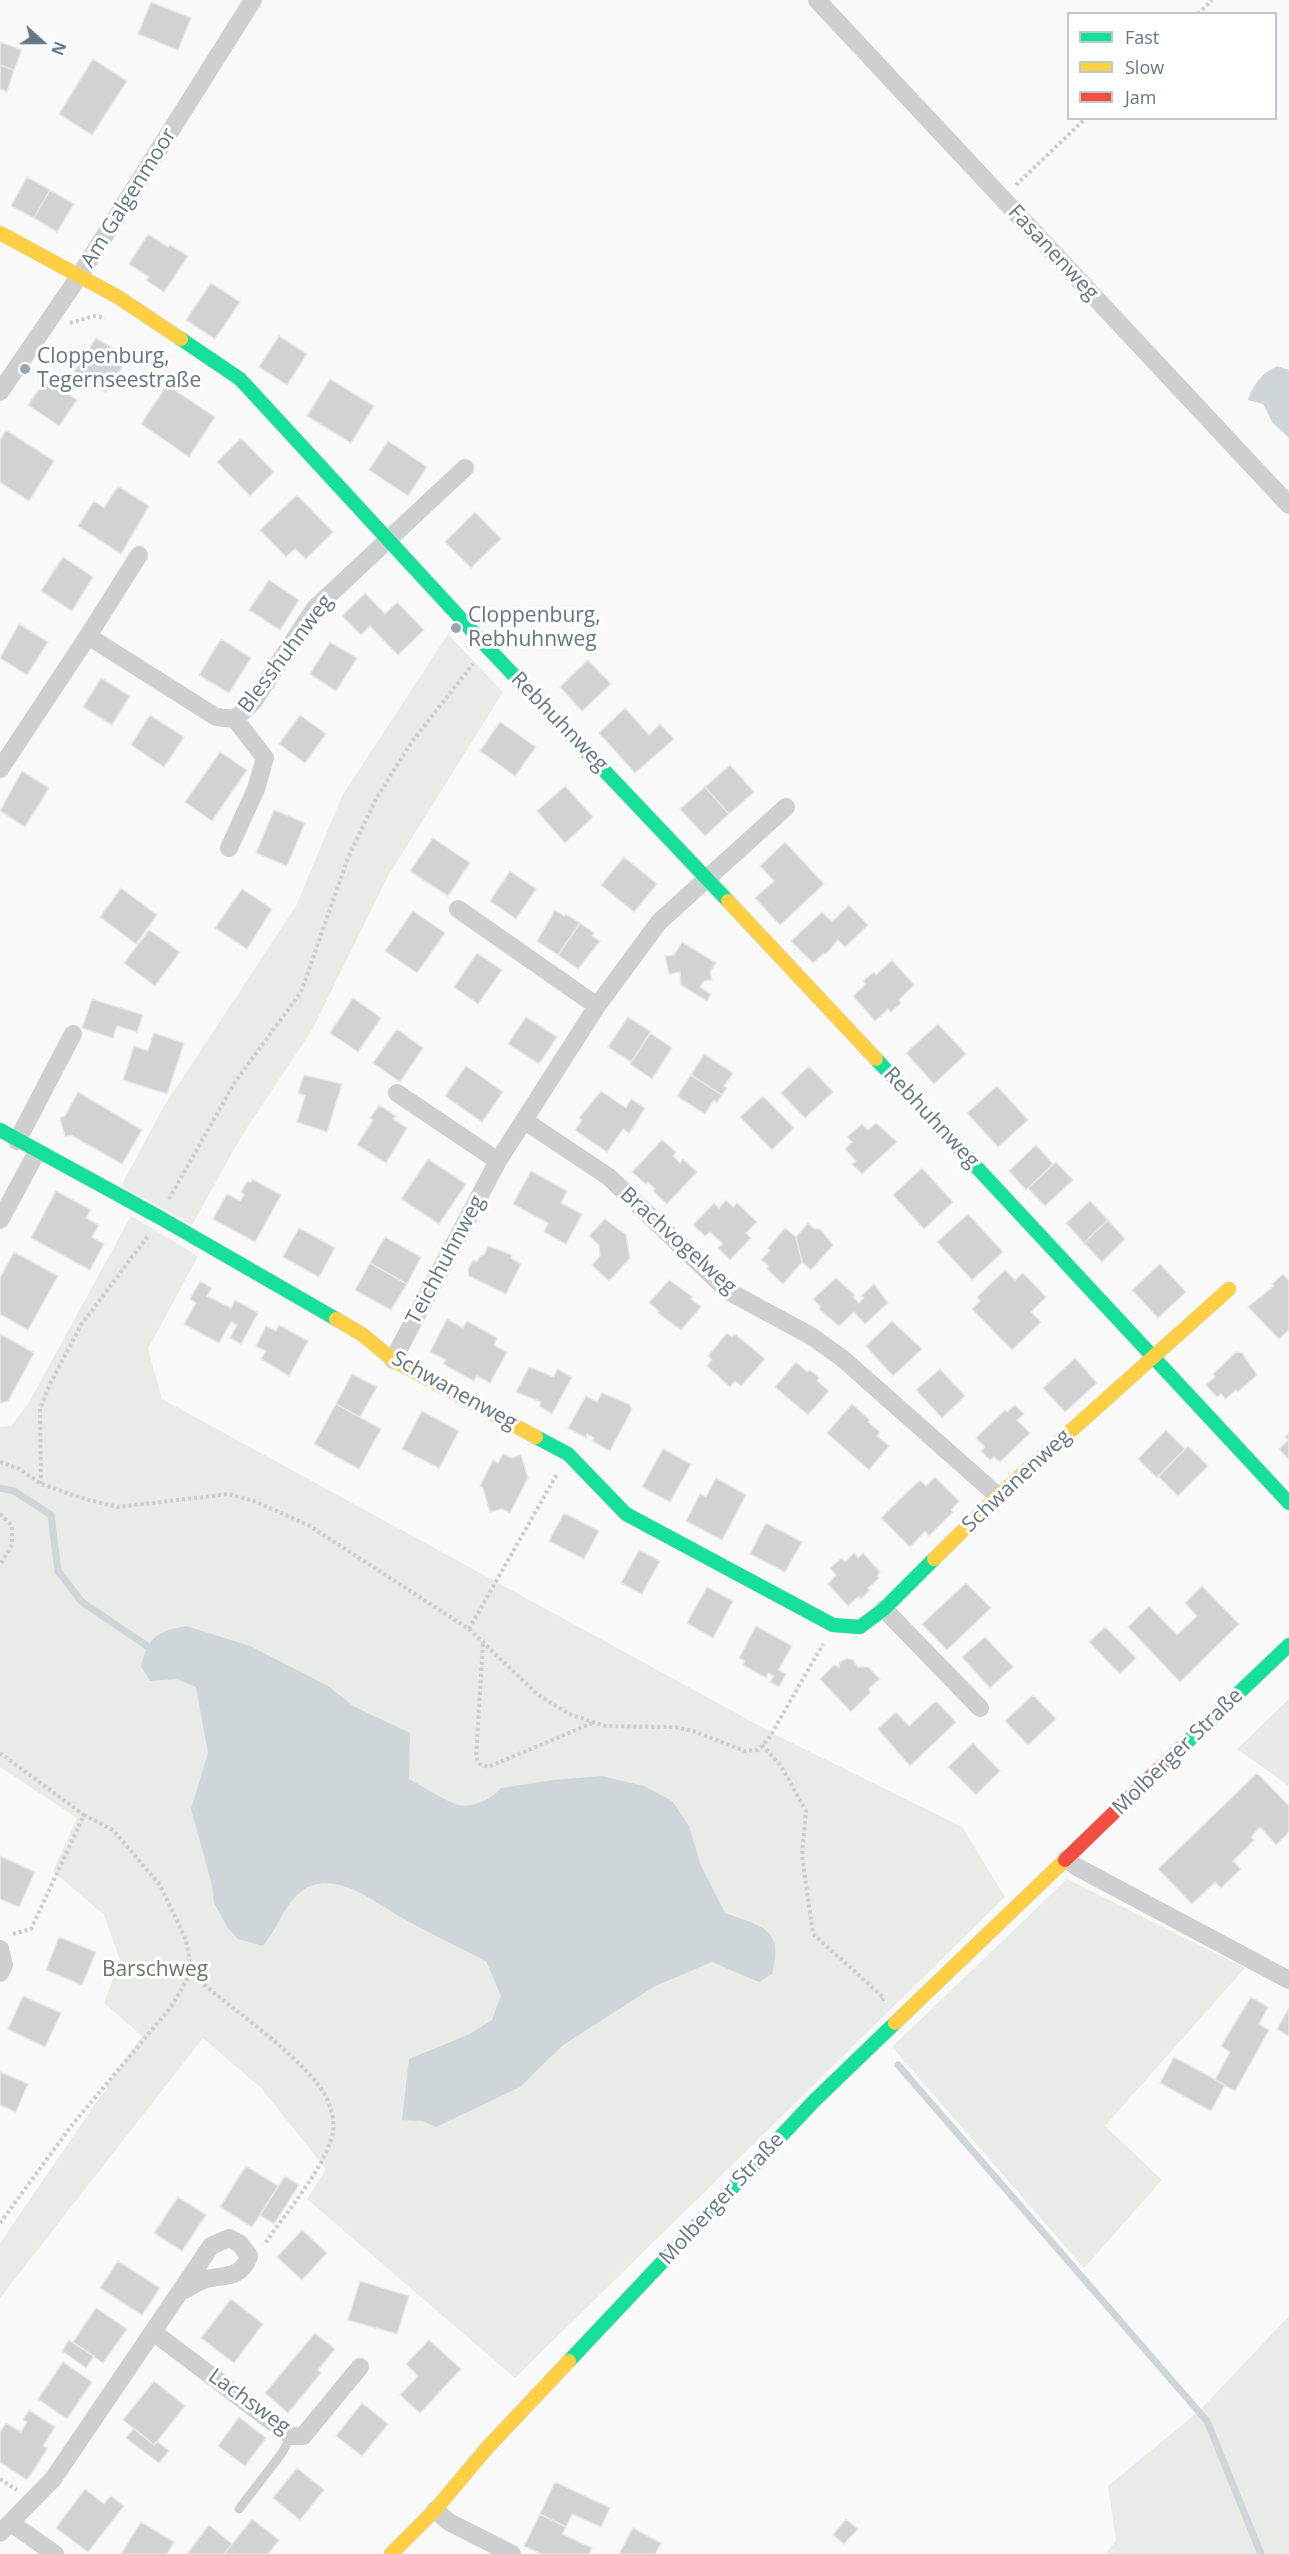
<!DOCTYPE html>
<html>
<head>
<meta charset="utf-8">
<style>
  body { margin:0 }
  #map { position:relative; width:1289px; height:2554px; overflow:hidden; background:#f9f9f9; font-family:"Open Sans",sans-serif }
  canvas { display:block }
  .legend { position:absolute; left:1067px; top:12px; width:210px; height:108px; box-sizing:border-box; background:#fff; border:2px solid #c1c8cd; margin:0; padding:8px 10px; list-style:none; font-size:18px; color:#657683 }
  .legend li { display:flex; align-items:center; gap:12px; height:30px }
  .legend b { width:30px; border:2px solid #c1c8cd }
  .north { position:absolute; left:12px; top:12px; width:60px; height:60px; -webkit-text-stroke:4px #fff; paint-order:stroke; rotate:111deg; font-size:16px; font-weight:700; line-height:24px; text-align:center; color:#657683 }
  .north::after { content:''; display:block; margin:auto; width:21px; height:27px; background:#657683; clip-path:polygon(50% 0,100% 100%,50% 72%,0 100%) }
</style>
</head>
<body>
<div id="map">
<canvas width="1289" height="2554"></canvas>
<ul class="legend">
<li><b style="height:8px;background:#16e098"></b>Fast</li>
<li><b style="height:8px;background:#ffcf43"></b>Slow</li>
<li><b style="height:8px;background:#f24e42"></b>Jam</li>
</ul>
<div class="north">N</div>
</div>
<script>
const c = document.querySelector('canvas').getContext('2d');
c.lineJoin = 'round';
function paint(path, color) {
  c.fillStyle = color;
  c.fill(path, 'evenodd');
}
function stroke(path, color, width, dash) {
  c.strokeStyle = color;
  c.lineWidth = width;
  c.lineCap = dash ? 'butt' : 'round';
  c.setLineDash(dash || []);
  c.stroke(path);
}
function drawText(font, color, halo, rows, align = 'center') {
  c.font = font + ' "Open Sans",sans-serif';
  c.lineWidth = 6;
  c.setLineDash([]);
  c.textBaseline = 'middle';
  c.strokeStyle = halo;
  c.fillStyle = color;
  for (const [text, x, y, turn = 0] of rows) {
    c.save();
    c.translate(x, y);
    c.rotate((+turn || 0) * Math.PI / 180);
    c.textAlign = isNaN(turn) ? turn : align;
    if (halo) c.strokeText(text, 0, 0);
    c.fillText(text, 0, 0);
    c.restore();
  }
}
paint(new Path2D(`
  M1289,1699V1786L1237,1749Z`), '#e8e9e9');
paint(new Path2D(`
  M448,634L503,692L388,876L312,1030L241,1137L192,1225L121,1186L164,1106L296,906L342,796Z
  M131,1216L198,1256L148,1349L162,1399L778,1736L962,1827L1005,1897L515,2378L307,2199L326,2169L261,2088L203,2038L0,2298V2243L142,2036L104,2003L120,1960L104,1915L53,1871L77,1818L0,1767V1427L11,1426L28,1404Z
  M1067,1879L1245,1968L1105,2126L1162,2180L1084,2268L892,2047Z
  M1289,2316V2554H1105L1116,2541L1108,2486L1200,2410Z`), '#e8ebe6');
paint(new Path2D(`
  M1277,366L1289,370V438L1272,422L1263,404L1248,400C1254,383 1261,374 1277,366Z
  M186,1626L250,1646L328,1686L353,1706L410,1733L409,1779C420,1785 449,1803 459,1805C474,1808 492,1799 501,1788L554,1780L602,1776L644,1786L672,1801L689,1826L701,1866L725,1913C761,1926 785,1928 772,1974L759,1982L712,1962L655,1986L563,2045L520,2087L436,2127L422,2121L402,2120L409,2059L470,2034L492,2020L501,1996L486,1961C459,1947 431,1934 404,1919C386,1909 362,1891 343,1886C330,1882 314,1882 303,1890C285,1902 277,1930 263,1946L238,1939L228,1928L214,1903L212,1885L191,1809L208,1753L196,1687L176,1679L150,1681L141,1666C149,1636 156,1632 186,1626Z`), '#ced6d9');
stroke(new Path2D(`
  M0,1488L14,1491L51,1515L58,1571L82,1602L147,1646
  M898,2065L1207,2421L1261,2554`), '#ced6d9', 7);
const building = new Path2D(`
  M151,2L191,18L178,50L138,34Z
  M0,42L22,50L14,70L0,65Z
  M93,59L127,81L92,135L59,114Z
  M0,65L14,70L7,92L0,89Z
  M27,177L50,190L34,218L11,206Z
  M50,190L74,204L57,232L34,218Z
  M148,234L168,247L170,245L188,256L164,292L146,280L149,277L129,264Z
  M211,283L240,302L215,339L186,320Z
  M279,336L307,354L287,385L259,367Z
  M96,338L128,358L106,392L74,372Z
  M46,379L77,400L59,426L28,405Z
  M330,379L374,406L351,443L307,416Z
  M167,385L215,417L189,457L141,424Z
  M6,430L54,461L29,501L0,482V440Z
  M241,438L274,472L250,496L217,462Z
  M388,441L427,467L408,496L369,470Z
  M118,486L149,506L121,554L78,526L94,501L104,508Z
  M297,495L333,532L306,559L295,549L286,557L260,530Z
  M475,512L501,539L471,568L445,542Z
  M63,557L93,577L72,611L41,591Z
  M269,580L299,600L280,630L249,610Z
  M365,593L385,614L397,602L424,630L398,655L370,626L361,635L342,616Z
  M19,624L48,642L27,675L0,658Z
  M221,639L251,658L229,693L199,675Z
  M330,642L357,658L336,691L310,674Z
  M588,660L611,684L582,711L560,687Z
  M101,678L130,696L112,725L83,707Z
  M625,708L649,735L660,724L674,739L635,773L599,733Z
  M150,715L184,737L164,767L131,745Z
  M300,715L326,734L305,763L279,744Z
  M500,722L536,747L515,776L480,751Z
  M220,752L247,770L212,821L185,802Z
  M730,765L754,792L729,814L705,787Z
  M22,771L49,788L25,827L0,811Z
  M565,786L593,817L565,843L537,811Z
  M705,787L729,814L705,836L680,809Z
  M274,810L305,823L287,866L256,853Z
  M433,838L470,863L448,896L410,871Z
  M785,842L824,884L780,925L755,898L774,881L760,866Z
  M624,857L657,884L634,912L601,885Z
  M510,871L536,889L516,919L490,901Z
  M121,888L157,915L136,944L100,917Z
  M242,889L272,909L247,949L215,928Z
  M849,905L868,925L845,947L838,940L826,954H823L813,963L791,941L822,912L832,922Z
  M555,910L564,916L566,914L580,923L558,955L537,941Z
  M413,911L445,933L417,973L385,951Z
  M580,923L594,933L592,936L600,941L578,969L558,955Z
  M149,930L180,952L155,986L124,963Z
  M682,942L716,963L710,972L712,980L704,981L700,987L711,994L707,1001L681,985L680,972L669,974L665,956L674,955Z
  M477,953L502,970L478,1004L454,987Z
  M892,960L914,985L899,1000L901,1003L891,1012L888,1009L875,1021L853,996L866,984L863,981L874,972L876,975Z
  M353,998L381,1018L358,1052L330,1033Z
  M92,999L143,1015L137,1032L117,1026L113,1038L82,1028Z
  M526,1017L557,1037L539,1064L508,1044Z
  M628,1017L651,1032L631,1062L608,1047Z
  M938,1024L966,1054L934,1084L906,1053Z
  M397,1029L423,1048L400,1082L373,1063Z
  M154,1033L184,1043L167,1094L123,1080L134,1046L148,1051Z
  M650,1033L672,1048L652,1079L630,1064Z
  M704,1054L733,1073L724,1086L727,1088L722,1095L691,1075Z
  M466,1066L503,1092L482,1122L445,1096Z
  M809,1066L833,1092L805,1118L781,1093Z
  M304,1075L342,1084L327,1132L297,1122L305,1096L298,1093Z
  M691,1075L722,1095L717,1103L714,1100L705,1114L677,1096Z
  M997,1086L1028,1120L998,1147L967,1113Z
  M601,1091L626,1108L631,1099L645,1108L629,1133L623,1129L607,1152L575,1130L582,1120L579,1118Z
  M78,1092L142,1130L122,1164L71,1135L65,1137L60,1118L65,1116Z
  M763,1096L794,1128L772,1150L740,1117Z
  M379,1105L396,1116L393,1119L407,1128L386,1163L357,1145L373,1120L370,1118Z
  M876,1123L897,1142L862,1174L852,1164L856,1161L845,1149L852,1142L847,1137L862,1124L868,1130Z
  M662,1140L676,1152L673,1156L680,1163L683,1159L697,1172L667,1204L653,1191L655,1189L648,1182L646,1184L632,1172Z
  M1036,1145L1053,1164L1026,1190L1009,1171Z
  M428,1159L466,1184L439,1224L401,1199Z
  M1056,1162L1073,1180L1045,1206L1028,1188Z
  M922,1168L953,1202L924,1229L893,1195Z
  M531,1171L567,1191L561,1203L582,1214L566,1244L544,1232L548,1223L513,1204Z
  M252,1179L281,1195L255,1242L213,1219L227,1194L240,1201L244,1195L241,1192L247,1182H251Z
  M56,1191L91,1210L86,1218L99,1225L92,1237L104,1244L90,1270L31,1238Z
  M726,1200L733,1207L737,1203L757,1222L746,1233L751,1238L730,1260L718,1248L723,1244L710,1232L705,1236L693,1225L714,1203L719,1208Z
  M1090,1201L1108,1220L1084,1243L1066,1223Z
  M968,1214L1003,1252L972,1280L937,1242Z
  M605,1219L626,1235L630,1258L609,1281L592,1265L600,1256L599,1245L589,1236Z
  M1108,1220L1125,1239L1102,1262L1084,1243Z
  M808,1223L814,1229H820L833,1245L811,1270L802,1262L796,1237Z
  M299,1228L335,1248L319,1277L283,1257Z
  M785,1228L796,1237L802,1262L783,1284L767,1269L769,1266L761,1260L770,1250L768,1248Z
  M385,1237L421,1257L407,1284L370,1263Z
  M488,1246L512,1255L511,1258L521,1264L506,1294L469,1276L468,1270L473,1260L477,1262L480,1256L484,1255Z
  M14,1252L58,1276L28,1330L0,1314V1278Z
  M370,1263L407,1284L391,1310L355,1290Z
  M1160,1264L1186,1292L1158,1318L1132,1290Z
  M1005,1270L1015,1280L1023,1273L1046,1297L1031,1312L1041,1322L1012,1350L972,1309L980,1301L977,1297Z
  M1283,1274L1289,1281V1330L1279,1339L1248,1307L1274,1286L1272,1284Z
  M836,1278L855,1295L853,1297L859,1303L864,1298L861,1296L874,1284L888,1303L865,1324L854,1312L839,1326L819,1309L821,1307L813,1299Z
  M669,1280L693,1297L691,1299L701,1307L681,1330L658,1313L659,1311L649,1303Z
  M200,1281L212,1288L207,1296L231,1308L235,1300L258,1313L241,1344L230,1338L237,1325L231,1322L219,1343L184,1324L196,1303L190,1299Z
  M447,1319L463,1328L467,1321L497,1338L494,1345L507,1352L490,1383L477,1376L474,1381L443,1364L446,1360L430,1352Z
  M892,1321L922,1349L893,1376L866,1346Z
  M279,1325L308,1341L289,1376L261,1359L266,1351L256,1346L266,1326L276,1331Z
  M727,1333L732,1337L735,1334L765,1359L741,1386L735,1381L730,1387L707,1366L712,1360L708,1356Z
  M0,1334L34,1353L8,1401L0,1403Z
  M1236,1352L1242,1353L1257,1375L1238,1392L1236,1390L1225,1399L1221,1394L1217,1397L1206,1385L1215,1377L1213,1374Z
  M1075,1358L1097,1383L1065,1412L1043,1388Z
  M796,1362L807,1372L809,1370L815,1374L819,1378L817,1381L829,1391L808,1415L775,1387Z
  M529,1367L554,1377L557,1369L572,1377L552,1414L539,1406L541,1402L516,1392Z
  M940,1369L965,1396L942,1418L916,1390Z
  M352,1374L377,1387L360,1417L336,1404Z
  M602,1393L629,1404L632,1409L610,1451L592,1441L594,1438L589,1435L587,1434L586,1438L568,1428L586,1396L597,1402Z
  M336,1404L381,1429L359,1469L314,1444Z
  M852,1404L870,1420L868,1422L880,1432L877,1436L889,1446L869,1470L827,1433Z
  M1015,1405L1024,1414L1017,1420L1030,1433L1000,1462L994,1457L990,1460L981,1451L985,1447L976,1438L1005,1410L1007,1412Z
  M422,1411L459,1431L439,1468L402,1449Z
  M1166,1430L1185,1449L1157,1478L1138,1459Z
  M1289,1433V1460L1279,1449L1288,1440L1285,1437Z
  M1188,1446L1208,1466L1178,1496L1158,1476Z
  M663,1449L691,1464L670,1502L642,1487Z
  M503,1454L512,1458L521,1455L528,1478L510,1513L502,1509L490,1512L483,1488L480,1486L493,1460L498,1463Z
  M935,1477L959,1501L951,1510L953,1512L929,1536L925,1531L910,1547L881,1518L920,1480L926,1486Z
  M716,1478L746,1495L722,1540L686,1521L700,1494L706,1497Z
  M564,1513L599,1531L584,1559L549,1541Z
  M766,1523L802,1542L785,1572L750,1554Z
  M639,1550L660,1561L642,1594L621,1583Z
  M854,1553L858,1558L863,1553L880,1572L877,1576L879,1578L868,1588L870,1590L861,1599L859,1596L848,1606L828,1584L836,1575L830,1568L842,1558L845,1562Z
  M966,1583L991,1608L947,1650L922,1624Z
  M1202,1586L1239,1624L1180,1682L1128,1627L1149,1606L1177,1635L1197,1616L1185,1603Z
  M707,1587L733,1601L713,1638L687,1623Z
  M756,1626L792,1646L778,1670L786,1674L779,1687L770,1682L774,1676L768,1673L766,1678L743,1665L745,1661L739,1658Z
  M1105,1627L1136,1658L1120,1674L1089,1642Z
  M985,1637L1013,1667L990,1688L962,1657Z
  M847,1658L853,1660L858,1667H868L880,1679L869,1688L870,1693L851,1712L820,1679L834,1665L839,1667L840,1662Z
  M1033,1695L1056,1719L1028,1745L1005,1721Z
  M936,1701L956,1722L910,1766L878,1729L896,1712L909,1726Z
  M973,1743L1000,1771L976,1795L948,1767Z
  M1257,1773L1289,1806V1832L1276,1845L1260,1827L1251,1837L1254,1840L1233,1861L1241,1869L1221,1888L1215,1882L1192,1904L1158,1869Z
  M0,1856L35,1872L19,1907L0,1899Z
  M59,1937L96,1952L82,1985L46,1970Z
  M23,1996L61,2013L45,2047L8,2029Z
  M1251,1997L1268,2007L1259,2024L1269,2030L1235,2091L1215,2080L1230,2052L1221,2046Z
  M1289,2008V2035L1288,2036L1277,2029Z
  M1174,2057L1225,2085L1211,2111L1160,2083Z
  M0,2072L28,2084L16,2112L0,2105Z
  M246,2166L278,2186L252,2227L220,2207Z
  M285,2176L299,2185L274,2224L260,2215Z
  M178,2197L206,2215L182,2251L154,2233Z
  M302,2230L327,2253L302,2280L277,2257Z
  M118,2261L160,2288L142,2315L100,2288Z
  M360,2281L409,2296L397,2334L348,2320Z
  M231,2299L263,2324L234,2363L201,2338Z
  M96,2308L127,2329L103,2363L73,2342Z
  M315,2333L335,2349L318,2370L321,2373L288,2413L265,2393Z
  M69,2340L94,2356L86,2368L62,2351Z
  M429,2340L461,2369L420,2413L400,2395L418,2376L406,2364Z
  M63,2362L92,2382L67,2419L38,2399Z
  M154,2381L185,2406L154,2445L123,2420Z
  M362,2403L388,2424L362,2456L336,2436Z
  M29,2410L55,2427L43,2446L48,2448L27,2480L0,2462V2432L6,2423L21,2432L27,2422L23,2420Z
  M239,2417L266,2438L245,2466L218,2446Z
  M134,2428L154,2445L157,2441L169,2451L159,2463L126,2438Z
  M297,2468L324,2490L300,2520L273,2498Z
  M555,2482L610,2508L601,2527L572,2514L566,2527L540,2514Z
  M85,2489L104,2504L111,2496L124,2506L88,2552L56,2528Z
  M540,2514L566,2527L562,2534L592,2548L589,2554H541L524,2546Z
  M252,2519L279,2540L268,2554H224Z
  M846,2519L858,2529L844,2544L833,2535Z
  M141,2522L174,2542L167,2554H121Z
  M209,2525L232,2544L224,2554H187Z
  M633,2528L661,2543L655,2554H619Z`);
paint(building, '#d0d2d3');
stroke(building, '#e8e8e8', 1.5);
const fast = new Path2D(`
  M181,339L240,379L488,648L728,901
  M876,1059L1289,1503
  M0,1130L159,1217L336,1319
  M536,1437L568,1454L626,1514L833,1625L860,1627L884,1609L934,1559
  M1163,1765L1289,1645
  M569,2361L815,2100L895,2023`);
const slow = new Path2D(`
  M0,233L118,297L181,339
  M728,901L876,1059
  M336,1319L363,1335L393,1360L536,1437
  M934,1559L998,1496L1229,1289
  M895,2023L1065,1860
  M391,2554L435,2510L486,2449L569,2361`);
const jam = new Path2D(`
  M1065,1860L1163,1765`);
stroke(fast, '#d5d6d7', 15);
stroke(slow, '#d5d6d7', 15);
stroke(jam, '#d5d6d7', 15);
stroke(new Path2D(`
  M1198,14L1212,0
  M1016,185L1086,118
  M70,323L94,316L105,318
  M169,1199L235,1082L301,992L348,858L376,799L411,743L473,664
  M0,1462L18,1468L41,1484L85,1499L118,1507L229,1494L254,1501L308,1525L469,1629L537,1694L569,1714L605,1726L675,1727L693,1731L745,1751L758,1750L769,1738L823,1644
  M41,1484L40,1409L50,1384L81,1325L148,1236
  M0,1514L12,1526V1545L0,1565
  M469,1629L557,1474
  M483,1644L476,1757L480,1764L488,1767L595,1722
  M762,1745L781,1766L806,1811L802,1855L813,1934L884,1998L882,2000
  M0,1753L84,1815
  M13,1934L31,1929L84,1815L113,1830L160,1885L186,1940L192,1971L202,1983C238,2013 286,2046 316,2082C328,2096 337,2118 332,2137C320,2175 286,2212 264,2245
  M0,2223L72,2125L171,2007L192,1971
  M0,2479L17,2490`), '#cbcccd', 4, [3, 3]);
stroke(new Path2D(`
  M239,2509L282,2453L291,2436`), '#cecfd0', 9);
stroke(new Path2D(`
  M817,0L1289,505
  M0,392L78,278L253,0
  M88,636L139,555
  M0,769L88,636L216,717L235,719L253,702L315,608L465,468
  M229,848L256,789L265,758L235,719
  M458,909L597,1006
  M397,1093L498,1161
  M525,1121L609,1177L728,1291L811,1336L842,1358L998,1496
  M17,1141L73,1034
  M0,1220L37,1152
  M393,1360L498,1161L597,1006L659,922L786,807
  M884,1609L980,1708
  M1066,1859L1077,1867L1289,1980
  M0,1949L4,1965L0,1973
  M153,2332L291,2436H303L360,2367
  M435,2510L449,2522L512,2554
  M11,2523L55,2554
  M0,2533L53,2479L211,2246L229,2238L240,2244L249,2256C242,2278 225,2275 206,2279C197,2282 189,2288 180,2292`), '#cecfd0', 18);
stroke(fast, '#16e098', 14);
stroke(slow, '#ffcf43', 14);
stroke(jam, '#f24e42', 14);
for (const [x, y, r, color] of [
  [25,369,6,"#99a4ac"],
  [456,628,6,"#99a4ac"]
]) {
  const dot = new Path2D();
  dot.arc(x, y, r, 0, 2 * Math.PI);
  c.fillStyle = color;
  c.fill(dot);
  stroke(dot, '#fff', 2);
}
drawText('21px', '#657683', '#fff', [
  ["Am Galgenmoor",129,198,-58],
  ["Fasanenweg",1053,253,47],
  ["Blesshuhnweg",286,654,-53],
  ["Rebhuhnweg",559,722,46],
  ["Rebhuhnweg",931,1118,47],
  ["Brachvogelweg",678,1241,42],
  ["Teichhuhnweg",446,1260,-62],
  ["Schwanenweg",454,1391,29],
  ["Schwanenweg",1017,1481,-43],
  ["Molberger Straße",1178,1752,-44],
  ["Molberger Straße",722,2199,-47],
  ["Lachsweg",249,2402,36]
]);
drawText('21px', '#657683', '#fff', [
  ["Cloppenburg,",37,357],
  ["Tegernseestraße",37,381],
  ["Cloppenburg,",468,616],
  ["Rebhuhnweg",468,640]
], 'left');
drawText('21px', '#687a64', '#fff', [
  ["Barschweg",155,1970]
]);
</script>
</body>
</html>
